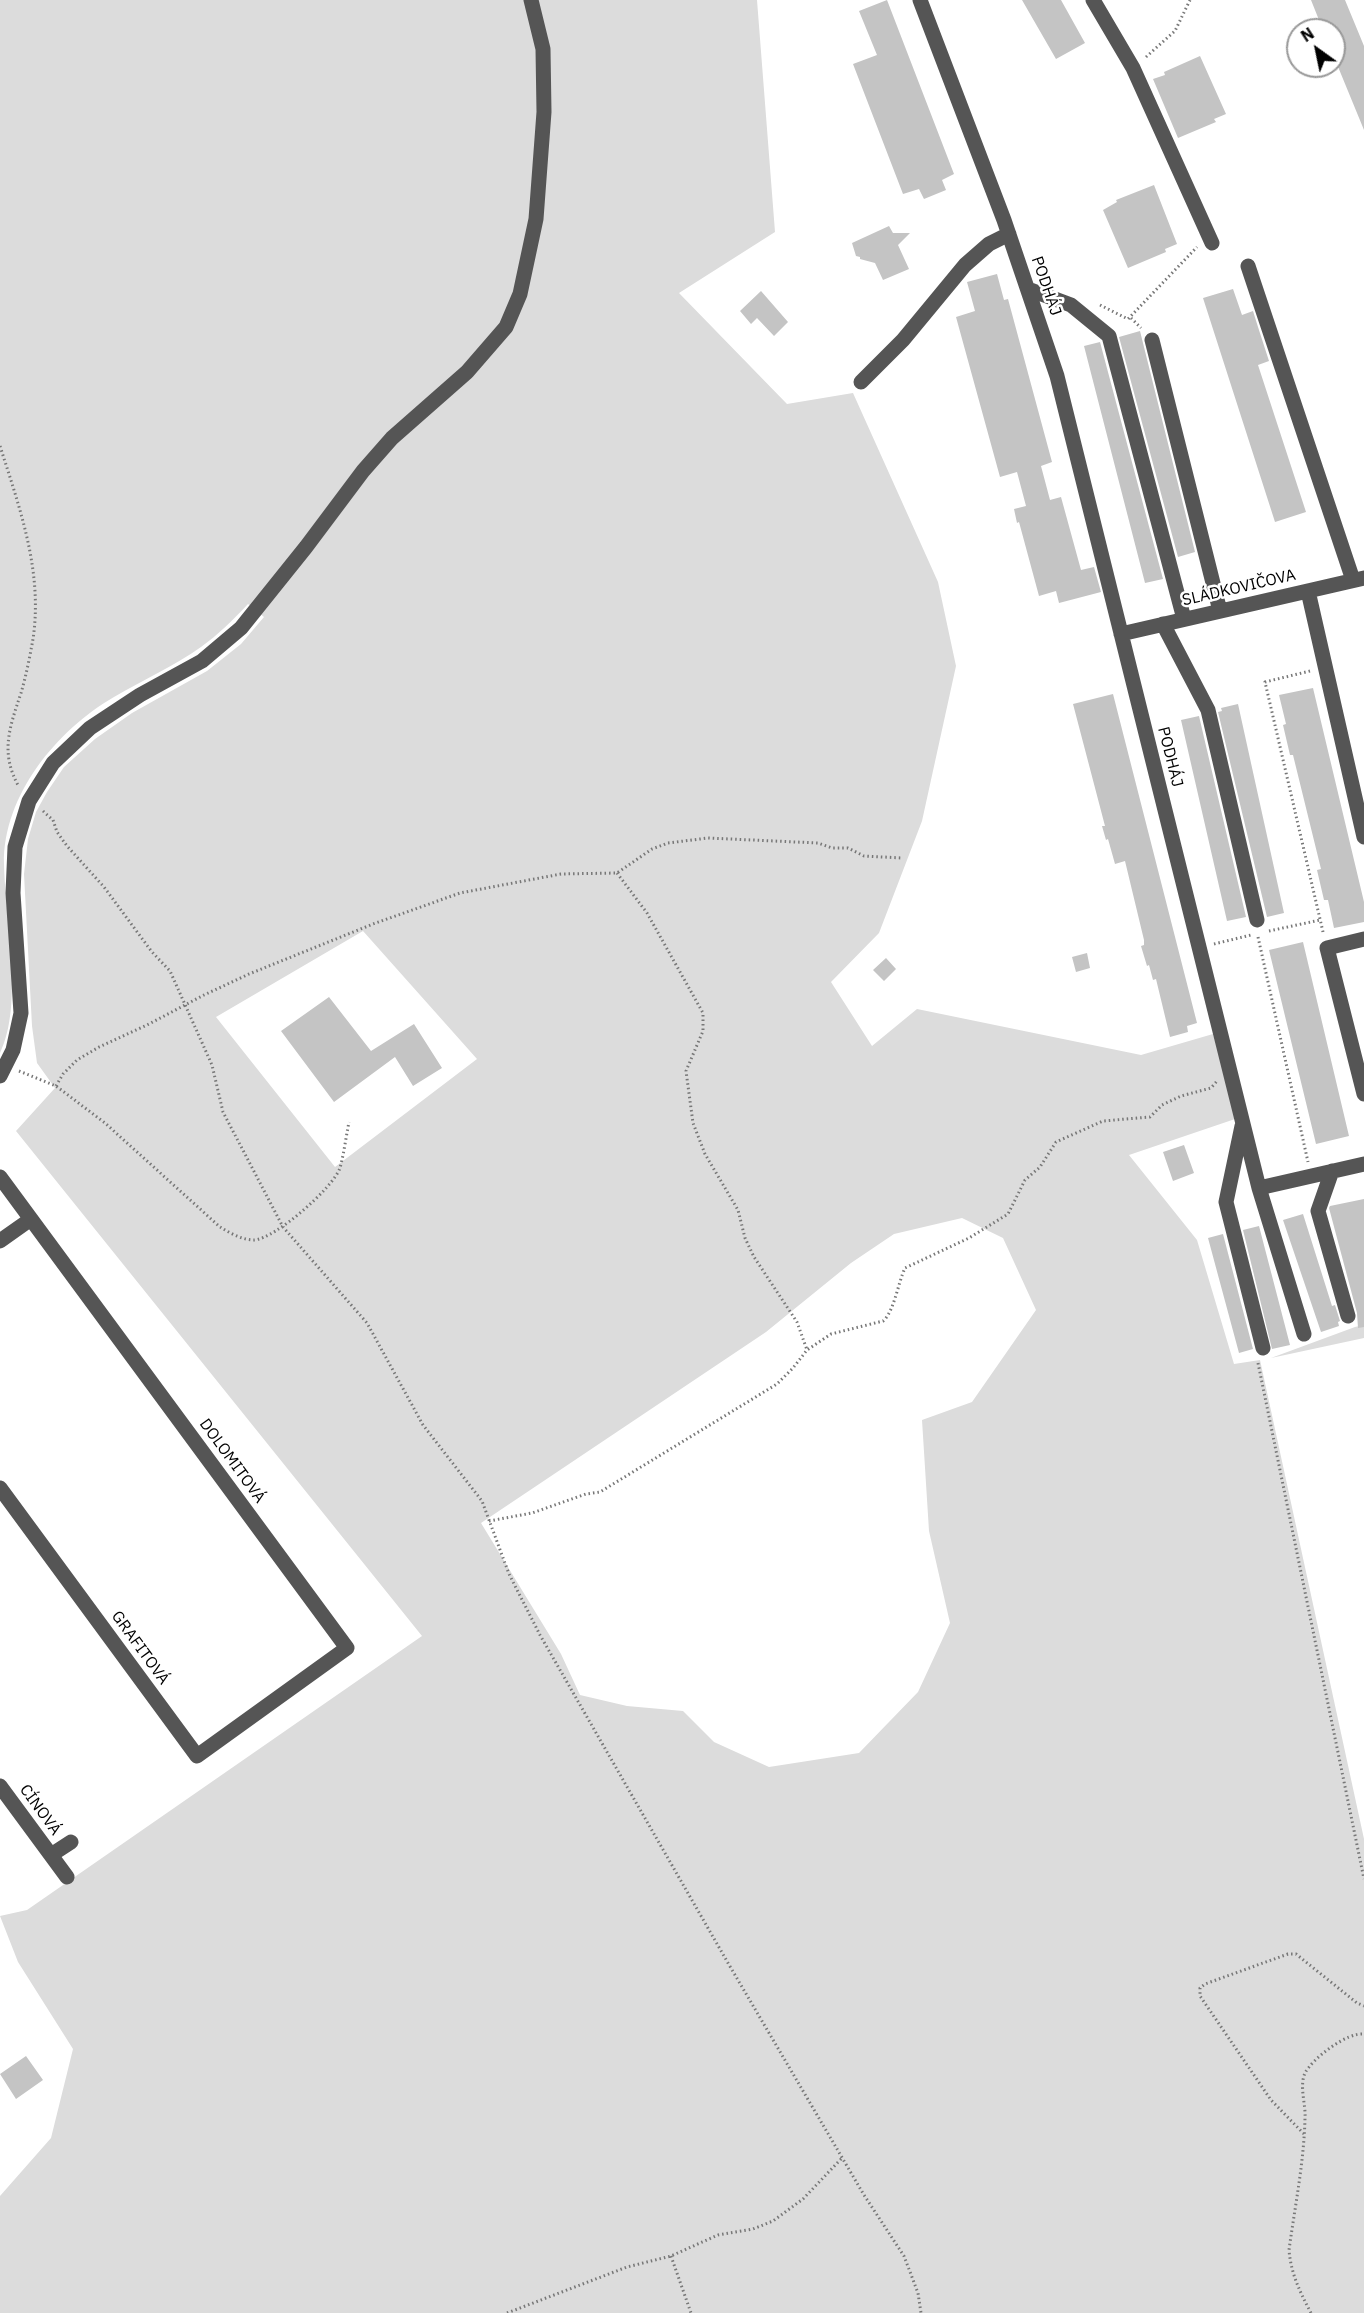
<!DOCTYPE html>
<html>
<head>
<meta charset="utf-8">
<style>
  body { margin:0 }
  #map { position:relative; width:1364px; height:2313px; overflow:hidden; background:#fff; font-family:"IBM Plex Sans",sans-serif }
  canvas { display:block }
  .north { position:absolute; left:1286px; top:18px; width:60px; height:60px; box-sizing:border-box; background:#fff; border:2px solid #999; border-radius:50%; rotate:327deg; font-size:16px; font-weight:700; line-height:24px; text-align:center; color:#000 }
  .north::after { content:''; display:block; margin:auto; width:21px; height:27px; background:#000; clip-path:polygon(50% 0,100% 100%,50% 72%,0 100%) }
</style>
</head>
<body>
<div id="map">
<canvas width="1364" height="2313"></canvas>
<div class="north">N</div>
</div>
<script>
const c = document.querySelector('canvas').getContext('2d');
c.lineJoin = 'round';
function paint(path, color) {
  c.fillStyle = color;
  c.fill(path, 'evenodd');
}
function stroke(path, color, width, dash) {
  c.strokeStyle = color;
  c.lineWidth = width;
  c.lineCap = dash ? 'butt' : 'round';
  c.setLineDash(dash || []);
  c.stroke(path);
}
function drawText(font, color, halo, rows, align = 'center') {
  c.font = font + ' "IBM Plex Sans",sans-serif';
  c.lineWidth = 5;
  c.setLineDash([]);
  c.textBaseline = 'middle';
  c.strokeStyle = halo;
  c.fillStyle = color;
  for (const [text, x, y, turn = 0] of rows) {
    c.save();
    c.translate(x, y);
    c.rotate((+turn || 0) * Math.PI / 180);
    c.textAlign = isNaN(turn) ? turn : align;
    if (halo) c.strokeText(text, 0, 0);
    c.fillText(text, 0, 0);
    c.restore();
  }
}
paint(new Path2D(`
  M0,0H757L775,232L679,293L787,404L853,393L938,582L956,666L922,821L879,933L831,982L872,1046L917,1009L1141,1055L1213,1034L1238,1118L1129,1155L1197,1240L1234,1364L1260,1360L1364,1839V2313H0V2196L51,2138L73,2049L18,1962L0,1916L27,1910L422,1636L16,1131L55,1088L37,1063L32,1026L24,874L28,839L36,812L47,792L64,767L95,739L132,713L207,671L241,644L264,617L248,604C233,620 218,635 201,647C174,666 143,680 114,697C57,730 3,795 4,864C5,919 24,1004 0,1053ZM363,931L477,1059L335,1167L216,1017ZM962,1218L1003,1238L1036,1310L972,1402L922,1420L929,1531L950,1623L918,1692L859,1753L769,1767L714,1742L683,1711L627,1706L580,1695L561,1654L481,1523L766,1332L851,1263L894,1234Z
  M1364,1325V1338L1271,1358L1355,1327Z`), '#dcdcdc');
paint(new Path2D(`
  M887,0L954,174L942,180L946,190L924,199L919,189L903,194L853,64L877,55L859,11Z
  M1022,0H1061L1085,43L1056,59Z
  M1311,0H1345L1364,46V130L1334,57V30H1323Z
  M1200,56L1226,114L1214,119L1216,122L1178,138L1153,79L1165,75L1164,72Z
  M1154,185L1177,244L1165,249L1166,252L1128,268L1103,210L1117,202L1116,200Z
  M889,226L893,233H910L898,245L909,269L883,280L875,263L860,259V257L856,256L852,243Z
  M997,274L1004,300L1008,299L1052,462L1041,466L1050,500L1061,497L1081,570L1094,567L1101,592L1059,603L1056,591L1039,596L1019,522L1017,523L1014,509L1026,506L1017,472L1000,477L956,317L975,311L967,282Z
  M1233,289L1242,315L1253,311L1258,327L1269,361L1258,365L1306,512L1275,522L1203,298Z
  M761,291L788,322L774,336L757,318L751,324L740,311Z
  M1140,331L1195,552L1178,557L1119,337Z
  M1100,342L1163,579L1145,583L1084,346Z
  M1313,688L1364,902V922L1334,928L1328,900H1324L1317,870L1321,869L1293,755H1290L1283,725L1286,724L1279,695Z
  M1113,694L1197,1023L1187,1026L1188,1032L1170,1037L1156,979L1153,980L1149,965L1147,966L1141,946L1144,945V940L1125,861L1115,864L1108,839L1106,840L1102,826H1105L1073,704Z
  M1238,704L1284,913L1267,917L1218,712L1222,711L1221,708Z
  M1199,716L1246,917L1227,921L1181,720Z
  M1303,942L1349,1136L1316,1144L1269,950Z
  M1087,953L1090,968L1076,972L1072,957Z
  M886,958L896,969L884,981L873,970Z
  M329,997L371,1051L414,1024L442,1068L413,1086L395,1057L334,1102L281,1031Z
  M1184,1145L1194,1173L1173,1181L1163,1152Z
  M1364,1199V1327L1358,1328L1357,1313L1329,1208L1330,1206Z
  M1303,1214L1332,1306L1335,1305L1340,1321L1338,1322L1339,1326L1321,1332L1283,1220Z
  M1259,1226L1290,1345L1272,1349L1243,1230Z
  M1223,1234L1253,1349L1239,1353L1208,1238Z
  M26,2056L43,2080L16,2099L0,2074Z`), '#c4c4c4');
stroke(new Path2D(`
  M1146,57L1175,31L1190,0
  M1100,305L1128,319L1197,247
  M1131,318L1141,328
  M0,446C20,509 43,572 33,639C30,656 26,676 21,693C9,729 0,753 19,787
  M1310,671L1265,682L1323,932
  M43,811L53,820L57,832L67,846L104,887L152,952L170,971L212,1065L223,1112L283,1227L367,1323L423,1425L482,1501L509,1574L540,1635L728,1963L864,2195L904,2256L918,2293L921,2313
  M617,873L647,913L703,1013V1031L686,1071L693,1123L705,1154L738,1210L745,1238L754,1257L797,1322L807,1350
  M1269,931L1320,920
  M1258,937L1308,1162
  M1214,944L1251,935
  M19,1071L56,1086L105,1123L220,1227C230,1233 242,1240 254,1240C275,1239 333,1188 340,1168C344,1153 346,1137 349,1122
  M56,1086L63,1074L77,1060L99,1047L147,1025L204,995L249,974L373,924L460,893L561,874L617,873L652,849L668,843L708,838L818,843L832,848H848L864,856L902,858
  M1258,1363L1364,1879
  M489,1521L532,1513L586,1494L600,1492L777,1384L793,1368L807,1350L831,1334L883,1321C894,1312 898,1283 905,1268L969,1238L1008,1214L1025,1180L1040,1167L1056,1142L1103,1121L1150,1117L1162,1105L1181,1096L1211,1088L1217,1081
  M1304,2134L1271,2100L1200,1996V1988L1205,1984L1288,1954H1296L1357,2003L1364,2006
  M671,2256L691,2313
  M507,2313L627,2267L671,2256L718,2235L753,2229L773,2221L803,2199L842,2158
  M1311,2313C1300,2292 1291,2274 1289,2250C1295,2206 1304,2162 1305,2118C1306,2104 1299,2087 1305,2073C1313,2058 1347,2032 1364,2034`), '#777', 3, [1.5, 3]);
stroke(new Path2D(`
  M920,0L1004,220L1057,376L1259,1188L1304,1334
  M1093,0L1133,68L1212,243
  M1248,266L1353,580
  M1028,289L1071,305L1109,336L1184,619
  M1152,340L1220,611
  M861,382L903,340L965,265L989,244L1009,234
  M1308,591L1364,837
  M1163,624L1208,710L1257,920
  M1121,634L1364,578
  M1364,939L1327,948L1364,1094
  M0,1076L13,1050L21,1013L13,893L15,847L29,801L53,763L90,728L140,695L202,661L241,628L306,547L363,471L392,438L467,372L506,327L520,294L536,219L544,112L543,49L531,0
  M1242,1126L1226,1202L1263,1348
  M1332,1171L1318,1211L1348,1316
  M0,1177L347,1648L197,1756L0,1488
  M1259,1188L1364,1164
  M0,1241L31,1219
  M0,1786L67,1877
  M51,1855L71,1842`), '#555', 15);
drawText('16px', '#000', '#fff', [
  ["PODHÁJ",1046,286,71],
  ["SLÁDKOVIČOVA",1239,588,-13],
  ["PODHÁJ",1170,757,76],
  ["DOLOMITOVÁ",232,1461,54],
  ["GRAFITOVÁ",140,1648,54],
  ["CÍNOVÁ",40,1810,54]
]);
</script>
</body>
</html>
